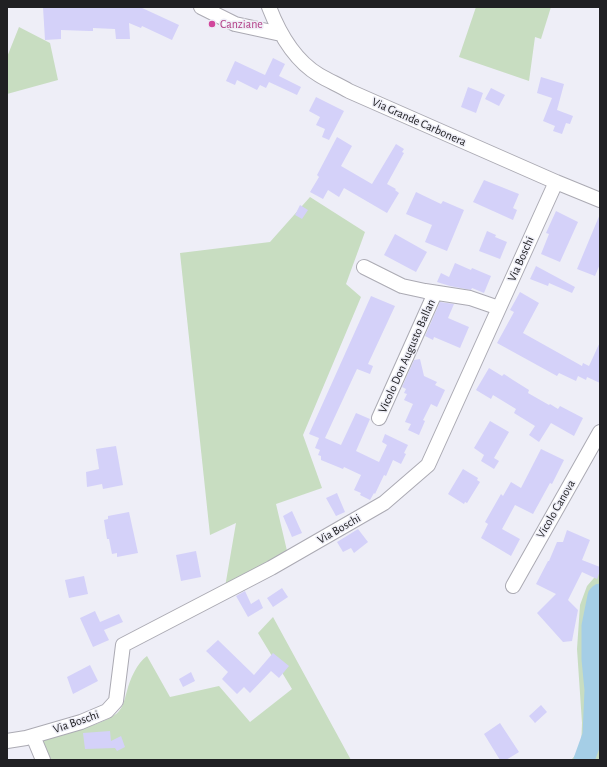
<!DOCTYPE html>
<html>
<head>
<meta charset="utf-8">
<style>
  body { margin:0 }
  #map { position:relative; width:607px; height:767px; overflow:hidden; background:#eeeef7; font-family:"Alegreya Sans",sans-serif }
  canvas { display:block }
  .frame { position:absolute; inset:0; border:8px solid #202023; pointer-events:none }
</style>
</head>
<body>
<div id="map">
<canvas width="607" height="767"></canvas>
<div class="frame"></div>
</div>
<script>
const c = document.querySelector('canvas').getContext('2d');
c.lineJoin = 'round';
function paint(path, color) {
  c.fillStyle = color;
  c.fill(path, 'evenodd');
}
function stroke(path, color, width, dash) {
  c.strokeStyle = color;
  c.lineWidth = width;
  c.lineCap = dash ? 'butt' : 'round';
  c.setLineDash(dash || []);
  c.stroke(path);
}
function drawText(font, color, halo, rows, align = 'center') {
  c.font = font + ' "Alegreya Sans",sans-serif';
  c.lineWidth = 3;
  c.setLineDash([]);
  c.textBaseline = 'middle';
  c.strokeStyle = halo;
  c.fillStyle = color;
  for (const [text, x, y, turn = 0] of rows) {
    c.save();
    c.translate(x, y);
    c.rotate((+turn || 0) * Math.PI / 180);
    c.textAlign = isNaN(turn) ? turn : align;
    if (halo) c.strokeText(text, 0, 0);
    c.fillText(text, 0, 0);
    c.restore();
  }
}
paint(new Path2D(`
  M476,7H551L541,39L535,37L529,81L459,57Z
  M19,27L50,43L58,80L7,94V57Z
  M310,197L365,232L346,284L361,297L303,435L322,488L276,504L288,555L224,593L236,523L210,535L180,253L270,242Z
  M600,571V760H571L581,749L582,723L577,649L580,605L587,586Z
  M273,617L351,760H45L38,741C55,736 109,724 119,711C124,705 125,697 127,691C130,679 137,663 147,656L170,697L219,686L250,722L292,689L258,633Z`), '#c8ddc1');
stroke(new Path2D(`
  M584,760L593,735L595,690L592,659V626L598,596L600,594`), '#a5cee6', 21);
paint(new Path2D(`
  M43,7H140L179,25L172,40L142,26L141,28L129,23L130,39H116L115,29L93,28V31H89L61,30V39L45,40Z
  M273,58L285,64L279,76L301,87L297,95L269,82L266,88L260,85L257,90L237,80L235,85L226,81L235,61L265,75Z
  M541,77L564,84L557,110L573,116L570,124L566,123L562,134L553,131L555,126L543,121L552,98L537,93Z
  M468,87L483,93L476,113L461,107Z
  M491,88L505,95L499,106L485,99Z
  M316,97L344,111L329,140L322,137L325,129L316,125L320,117L309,111Z
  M337,137L352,146L341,166L372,184L396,144L404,149L402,152L404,153L387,184L396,189L395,190L399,193L387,213L344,188L339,197L328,190L323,199L310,192L319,177L317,175Z
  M484,180L519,194L513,208L517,210L513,220L473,202Z
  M416,192L441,204L443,201L464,210L447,251L425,242L432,225L406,214Z
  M300,205L308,210L302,219L295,215Z
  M556,211L578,222L560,262L541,254L549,234L546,233Z
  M600,214V264L595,276L577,269Z
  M487,231L496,235L495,237L507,242L500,259L479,251Z
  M395,234L427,252L416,272L384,255Z
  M455,263L471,270L472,268L491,276L484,293L472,288L471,290L450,286L437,282L441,273L449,277Z
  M536,266L575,287L572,293L549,283L548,286L530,279Z
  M520,292L539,303L523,333L582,366L583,363L589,366L600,342V383L587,377L586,380L578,376L576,381L559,373L557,376L497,343L514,312L510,310Z
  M371,296L395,306L368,364L373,366L370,374L357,369L325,438L341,445L356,413L370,419L356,451L379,462L387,445L382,442L385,434L408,445L404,453L406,454L401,464L393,460L386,476L384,475L375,494L374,493L370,500L360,495L361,493L354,490L361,475L344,467L343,469L321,460V456L318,455L320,450L315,448L319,438L309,434Z
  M440,302L454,304L448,318L469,327L460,348L434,337L433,340L425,336Z
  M420,359L424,376L437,382L435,385L445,390L437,407L431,404L423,420L425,421L419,435L408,430L411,424L405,422L413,404L404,400L407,394L404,393L406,389L402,387L414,360Z
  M489,368L502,376L504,374L513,380L529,390L528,393L549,405L550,404L558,409L560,406L583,418L574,436L551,423L539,442L529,435L535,426L514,413L516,409L493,395L491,399L476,390Z
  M490,421L509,432L494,458L499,461L494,469L481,461L484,455L474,448Z
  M116,446L123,485L103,489L102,484L87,487L86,472L99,469L96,449Z
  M541,449L564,460L552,484L550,483L533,514L515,505L502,529L520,539L511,556L481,538L488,524L485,522L501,494L503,496L511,482L521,488Z
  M463,469L478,478L477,480L480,482L467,503L465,502L464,504L448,494Z
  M337,493L345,512L336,516L326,498Z
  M292,511L302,533L292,537L283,516Z
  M129,512L138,553L117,557V553L112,554L109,539H107L104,520L108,519V516Z
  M358,529L368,542L354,553L351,548L343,552L337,542Z
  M567,530L590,540L582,560L600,567V571L597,579L582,572L568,600L578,610L572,641L563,642L537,613L556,594L536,584L548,561H549L557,542H563Z
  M196,551L201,577L181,581L176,555Z
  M84,576L88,594L69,598L65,580Z
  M282,588L288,597L273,607L267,598Z
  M245,591L251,604L259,599L263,608L248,617L236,596Z
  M95,611L100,622L119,614L123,622L104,630L109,640L93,647L80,618Z
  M218,640L254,675L273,653L289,666L279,678L271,671L250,693L244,687L237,694L222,679L228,672L206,651Z
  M90,665L98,681L73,694L67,677Z
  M191,672L195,681L183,687L179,679Z
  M541,705L547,712L535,723L529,716Z
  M500,723L519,752L506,760H500L484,734Z
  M110,731L111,741L121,736L125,747L117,751L115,748L85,749L83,733Z`), '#d4d1f9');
const minor = new Path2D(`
  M201,7L235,24L281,34
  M269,7C279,33 294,60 319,75C329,81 339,85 349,91L556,182L600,200
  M364,267L402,286L425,291L470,298L499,308
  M379,418L435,293
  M513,586L600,432
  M33,736L43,760
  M7,741L26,738L81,722L107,711L116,701L123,645L271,568L384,503L428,465L556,182`);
stroke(minor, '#abaab3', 16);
stroke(minor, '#fff', 14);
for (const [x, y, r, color] of [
  [212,24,4,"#d1479c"]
]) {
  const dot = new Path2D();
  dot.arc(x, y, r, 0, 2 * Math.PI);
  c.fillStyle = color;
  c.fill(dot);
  stroke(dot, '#eeeef7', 1.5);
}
drawText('12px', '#b23c85', '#eeeef7', [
  ["Canziane",220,24]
], 'left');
drawText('12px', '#202023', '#eeeef7', [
  ["Via Grande Carbonera",419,122,24],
  ["Via Boschi",521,259,-66],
  ["Vicolo Don Augusto Ballan",407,356,-66],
  ["Vicolo Canova",556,509,-60],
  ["Via Boschi",339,529,-30],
  ["Via Boschi",76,722,-19]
]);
</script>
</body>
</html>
